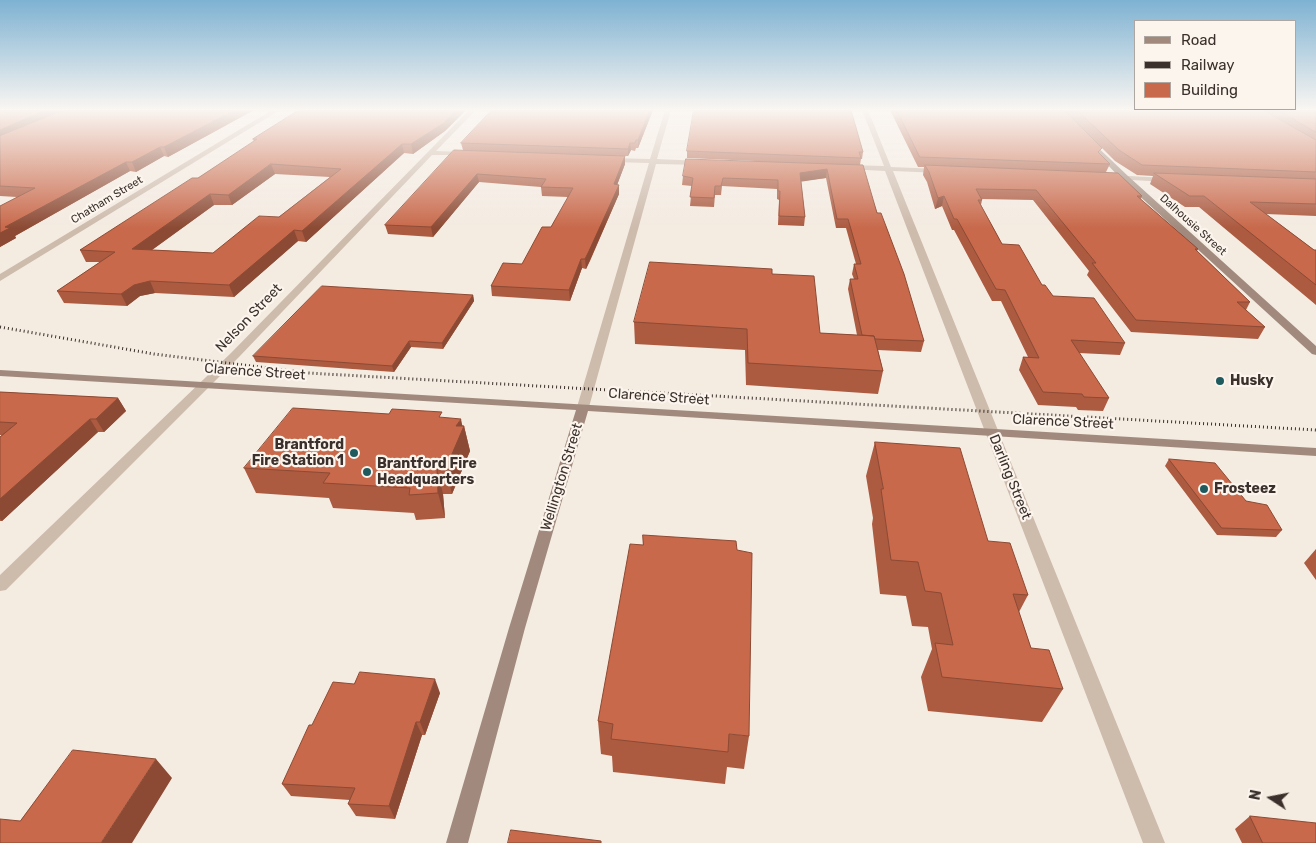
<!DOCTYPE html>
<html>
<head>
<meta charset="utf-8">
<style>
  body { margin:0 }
  #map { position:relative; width:1316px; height:843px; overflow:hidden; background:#f4ebe1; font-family:Rubik,sans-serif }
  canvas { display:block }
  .legend { position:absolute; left:1134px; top:20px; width:162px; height:90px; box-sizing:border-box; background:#fbf5ee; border:1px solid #aea6a0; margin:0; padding:6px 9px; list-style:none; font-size:15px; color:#3b302b }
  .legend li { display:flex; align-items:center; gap:10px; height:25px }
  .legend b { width:25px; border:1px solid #aea6a0 }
  .north { position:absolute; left:1246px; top:773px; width:50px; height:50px; -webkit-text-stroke:4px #fbf5ee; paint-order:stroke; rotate:281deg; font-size:14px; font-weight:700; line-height:20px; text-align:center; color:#3b302b }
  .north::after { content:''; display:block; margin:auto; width:18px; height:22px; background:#3b302b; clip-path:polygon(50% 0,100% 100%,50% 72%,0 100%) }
</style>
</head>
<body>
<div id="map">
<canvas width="1316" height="843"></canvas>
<ul class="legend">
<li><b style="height:6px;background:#a18a7d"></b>Road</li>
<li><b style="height:6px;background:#3b302b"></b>Railway</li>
<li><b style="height:14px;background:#c8694b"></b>Building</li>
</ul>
<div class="north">N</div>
</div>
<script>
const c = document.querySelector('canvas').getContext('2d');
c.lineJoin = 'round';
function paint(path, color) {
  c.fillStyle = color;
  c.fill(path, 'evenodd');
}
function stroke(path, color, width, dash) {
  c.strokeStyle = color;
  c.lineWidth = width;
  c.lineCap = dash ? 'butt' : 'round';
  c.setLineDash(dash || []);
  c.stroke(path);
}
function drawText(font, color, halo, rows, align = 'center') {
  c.font = font + ' Rubik,sans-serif';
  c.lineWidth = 4.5;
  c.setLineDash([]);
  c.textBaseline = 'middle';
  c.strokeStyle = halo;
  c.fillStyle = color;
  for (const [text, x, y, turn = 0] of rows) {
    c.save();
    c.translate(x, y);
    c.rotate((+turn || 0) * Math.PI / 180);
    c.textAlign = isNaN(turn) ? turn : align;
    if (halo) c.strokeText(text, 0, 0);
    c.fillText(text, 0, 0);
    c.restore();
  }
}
paint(new Path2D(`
  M272,110H280L0,281V274Z
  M469,110H476L436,151L467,152L470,154L469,155H432L239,357L6,590L0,591V575L231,353Z
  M665,110H671L657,159L702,161L706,163L702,165L656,164L589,407L583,411L579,410L577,407L649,163L610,162L607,160L610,158L650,159Z
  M862,110H868L891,167L940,169L944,171L940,173L893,171L1165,843H1143L885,171L847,169L843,167L847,165L884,166Z
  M1111,175L1167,178L1171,180L1167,182L1114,179H1111Z`), '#cdbbac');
paint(new Path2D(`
  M1085,139H1089L1128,176L1316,346V355L1312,354L1122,180L1085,141Z
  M0,370L1316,448V456L588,411L525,628L468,843H446L509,628L576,410L0,376Z`), '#a18a7d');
stroke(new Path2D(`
  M0,327L154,354L308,373L1316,430`), '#3b302b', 3, [1, 3]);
paint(new Path2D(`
  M0,110H254L168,157L164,156L136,172L130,171L15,236L16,238L0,247V206L17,197L0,196Z
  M299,110H466L445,131L413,154L404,153L306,242L298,241L234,297L155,293L140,296L127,306L64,303L57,291L100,262H86L80,250L198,178L254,142L253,139ZM275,174L330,177L279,217L213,253L152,250L214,205H232Z
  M653,110L638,148H636L635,151L631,150L628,156H625V164L617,185L619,194L590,261L586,269L582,268L570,301L492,296L491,286L522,264L551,227L568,197L542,196L541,187L479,182L433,237L388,234L385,225L463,150L461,143Z
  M890,110H1064L1099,154L1110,164L1106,172L1142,196L1141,199L1198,249L1197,251L1250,302L1246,310L1265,327L1258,339L1131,332L1087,275L1089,271L1033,200L981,199L982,200L981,205L1002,244L1042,285L1053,296L1125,343L1120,355L1079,353L1109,398L1103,411L1078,410L1076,407L1038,405L1019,370L1023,357H1028L1001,301H992L954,230H952L942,206L935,209L927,182L923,175L924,167H918Z
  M1064,110H1316V216L1266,214L1314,250H1316V305L1199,207H1185L1150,184L1153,176L1137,175L1115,161Z
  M687,151L863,152L862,159H861L860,165L924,341L921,352L878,350L883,371L878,394L746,385L745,350L635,344L634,322L772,274L820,333L857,335L848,289L850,279H854L852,274L854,264H856L846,228H836L826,178L801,181L805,217L804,226L778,225L779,200L777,199V189L722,186L721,195H715L714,207L690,206L692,186L682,185L683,176L755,161L687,158Z
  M473,295L474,301L443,349L411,347L394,372L256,362L253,356Z
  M0,392L118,398L126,411L104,432H98L2,521H0V437L2,435H0Z
  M443,418L464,426L470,451L452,494H443L445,518L416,520L414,513L333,508L329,498L256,493L244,468Z
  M875,442L988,541L1028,595L1019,612L1031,648L1063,689L1042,722L928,711L921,677L932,649L928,627L912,626L906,596L880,594L872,524L873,518L866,476Z
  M1169,459L1246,501L1282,530L1276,537L1217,535L1165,466Z
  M1316,549V580L1304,563Z
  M354,684L440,693L425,735H422L395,819L356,816L348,804L350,800L291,796L282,784L312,725Z
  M598,721L749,736L744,769L727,767L725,784L613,772L612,756L601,754Z
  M1250,816L1316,843H1242L1235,829Z`), '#ac5a40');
paint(new Path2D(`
  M46,110H70L0,141V130Z
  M235,110H254L168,157L164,147Z
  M456,110H466L445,131L413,154L411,144Z
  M650,110H653L638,148V140Z
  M630,143L631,150L628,156V149Z
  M402,144L404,153L306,242L302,231Z
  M160,147L164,156L136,172L132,162Z
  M625,156V164L614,193V184Z
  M126,162L130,171L15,236L16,238L0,247V233L5,227Z
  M271,164L275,174L232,205L228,195Z
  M827,169L826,178L799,182L800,173Z
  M477,174L479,182L433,237L431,227Z
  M619,185V194L586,269L585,259Z
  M210,194L214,205L138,260L132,249Z
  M944,196L942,206L935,209L938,198Z
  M294,230L298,241L234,297L229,285Z
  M581,259L582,268L570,301L569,290Z
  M150,281L155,293L140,296L127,306L121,294L134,285Z
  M473,295L474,301L443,349L442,343Z
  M409,341L411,347L394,372L392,366Z
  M118,398L126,411L104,432L96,419Z
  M90,419L98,432L2,521L0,519V499Z
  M461,419L463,429L464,426L470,451L452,494L446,468L456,426Z
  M437,469L443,494L445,518L438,493Z
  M435,679L440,693L425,735L420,722Z
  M416,722L422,735L395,819L389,806Z
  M156,759L172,778L132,843H101Z`), '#8c4a34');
const building = new Path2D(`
  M0,110H46L0,130Z
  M64,110H235L164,147H160L132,162H126L5,227L10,228L0,233V206L35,188L0,186V136Z
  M299,110H456L444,123L411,144H402L302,231L294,230L229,285L150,281L134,285L121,294L57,291L115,252L80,250L192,178H198L257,139H253ZM271,164L341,169L279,217L259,216L213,253L132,249L210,194L228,195Z
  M492,110H650L638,140H636L635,143H630L628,149L461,143Z
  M694,110H851L863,152H859L861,158L687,151Z
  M897,110H1064L1102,148L1098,152L1110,164L920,157Z
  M1077,110H1263L1316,140V172L1142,165L1119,150Z
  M1278,110H1316V132Z
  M454,150L625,156L614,184L619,185L589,251L585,259H581L569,290L491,286L503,263L522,264L542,227H551L573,188L541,187L546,179L477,174L431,227L385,225Z
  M686,159L863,165L877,213H881L904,274L924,341L875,339L874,336L862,335L850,279H858L854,264H861L848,219H837L827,169L800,173L805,217L779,216L780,191H778V180L723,178L721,186H715L714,198L690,197L693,178L683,176Z
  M925,165L1118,173L1142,196H1137L1198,249H1195L1250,302H1237L1265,327L1136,320L1092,263H1096L1036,190L976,189L982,200H978L1002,244L1019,245L1042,285H1045L1053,296L1094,298L1125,343L1071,340L1109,398L1084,397L1082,394L1043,392L1023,357L1039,358L1005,290L996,289L957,219H954L944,196L938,198L929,172Z
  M1154,173L1316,179V204L1250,202L1314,250H1316V285L1204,196H1190Z
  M650,262L772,269V274L814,276L820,333L874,336L883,371L748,363L747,329L634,322Z
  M322,286L473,295L442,343L409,341L392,366L253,356Z
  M0,392L118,398L96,419H90L0,499V437L17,423L0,422Z
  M293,408L389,414L392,409L442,412L439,417L461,419L456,426H464L446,468L437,469L438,493L409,495L410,488L323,483L330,473L244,468Z
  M875,442L960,448L988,541L1010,543L1028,595L1013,594L1031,648L1049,650L1063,689L942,677L935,643L953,645L941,593L925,591L918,562L891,560L881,489H883Z
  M1169,459L1215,463L1246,501L1267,505L1282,530L1222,528Z
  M643,535L736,541L737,550L752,553L749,736L729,734L728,752L611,739L613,724L598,721L630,544L643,545Z
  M360,672L435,679L420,722H416L389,806L348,804L355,788L282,784L309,725H312L333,682L354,684Z
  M73,750L156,759L101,843H0V819L20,821Z
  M1250,816L1316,823V843H1263Z
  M511,830L601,841V843H508Z`);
paint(building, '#c8694b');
stroke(building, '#8c4a34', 1);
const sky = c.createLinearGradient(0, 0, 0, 228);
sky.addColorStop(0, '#7eb2d2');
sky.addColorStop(0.48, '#faf6f2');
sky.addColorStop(1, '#faf6f200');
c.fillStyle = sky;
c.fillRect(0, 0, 1316, 228);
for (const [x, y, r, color] of [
  [1220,381,5,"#1f5a5e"],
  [354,453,5,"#1f5a5e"],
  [367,472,5,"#1f5a5e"],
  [1204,489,5,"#1f5a5e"]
]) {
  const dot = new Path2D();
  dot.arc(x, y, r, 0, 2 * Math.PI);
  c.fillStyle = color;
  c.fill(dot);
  stroke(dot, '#fbf5ee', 2);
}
drawText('11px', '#3b302b', '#fbf5ee', [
  ["Chatham Street",107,200,-31],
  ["Dalhousie Street",1193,225,42]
]);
drawText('14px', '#3b302b', '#fbf5ee', [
  ["Nelson Street",249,318,-46],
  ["Clarence Street",255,372,4],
  ["Clarence Street",659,397,4],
  ["Clarence Street",1063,422,3],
  ["Wellington Street",562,477,-73],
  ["Darling Street",1010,477,68]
]);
drawText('bold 14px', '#3b302b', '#fbf5ee', [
  ["Husky",1230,381],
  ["Brantford",344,445,"right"],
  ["Fire Station 1",344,461,"right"],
  ["Brantford Fire",377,464],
  ["Headquarters",377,480],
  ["Frosteez",1214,489]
], 'left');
</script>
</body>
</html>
